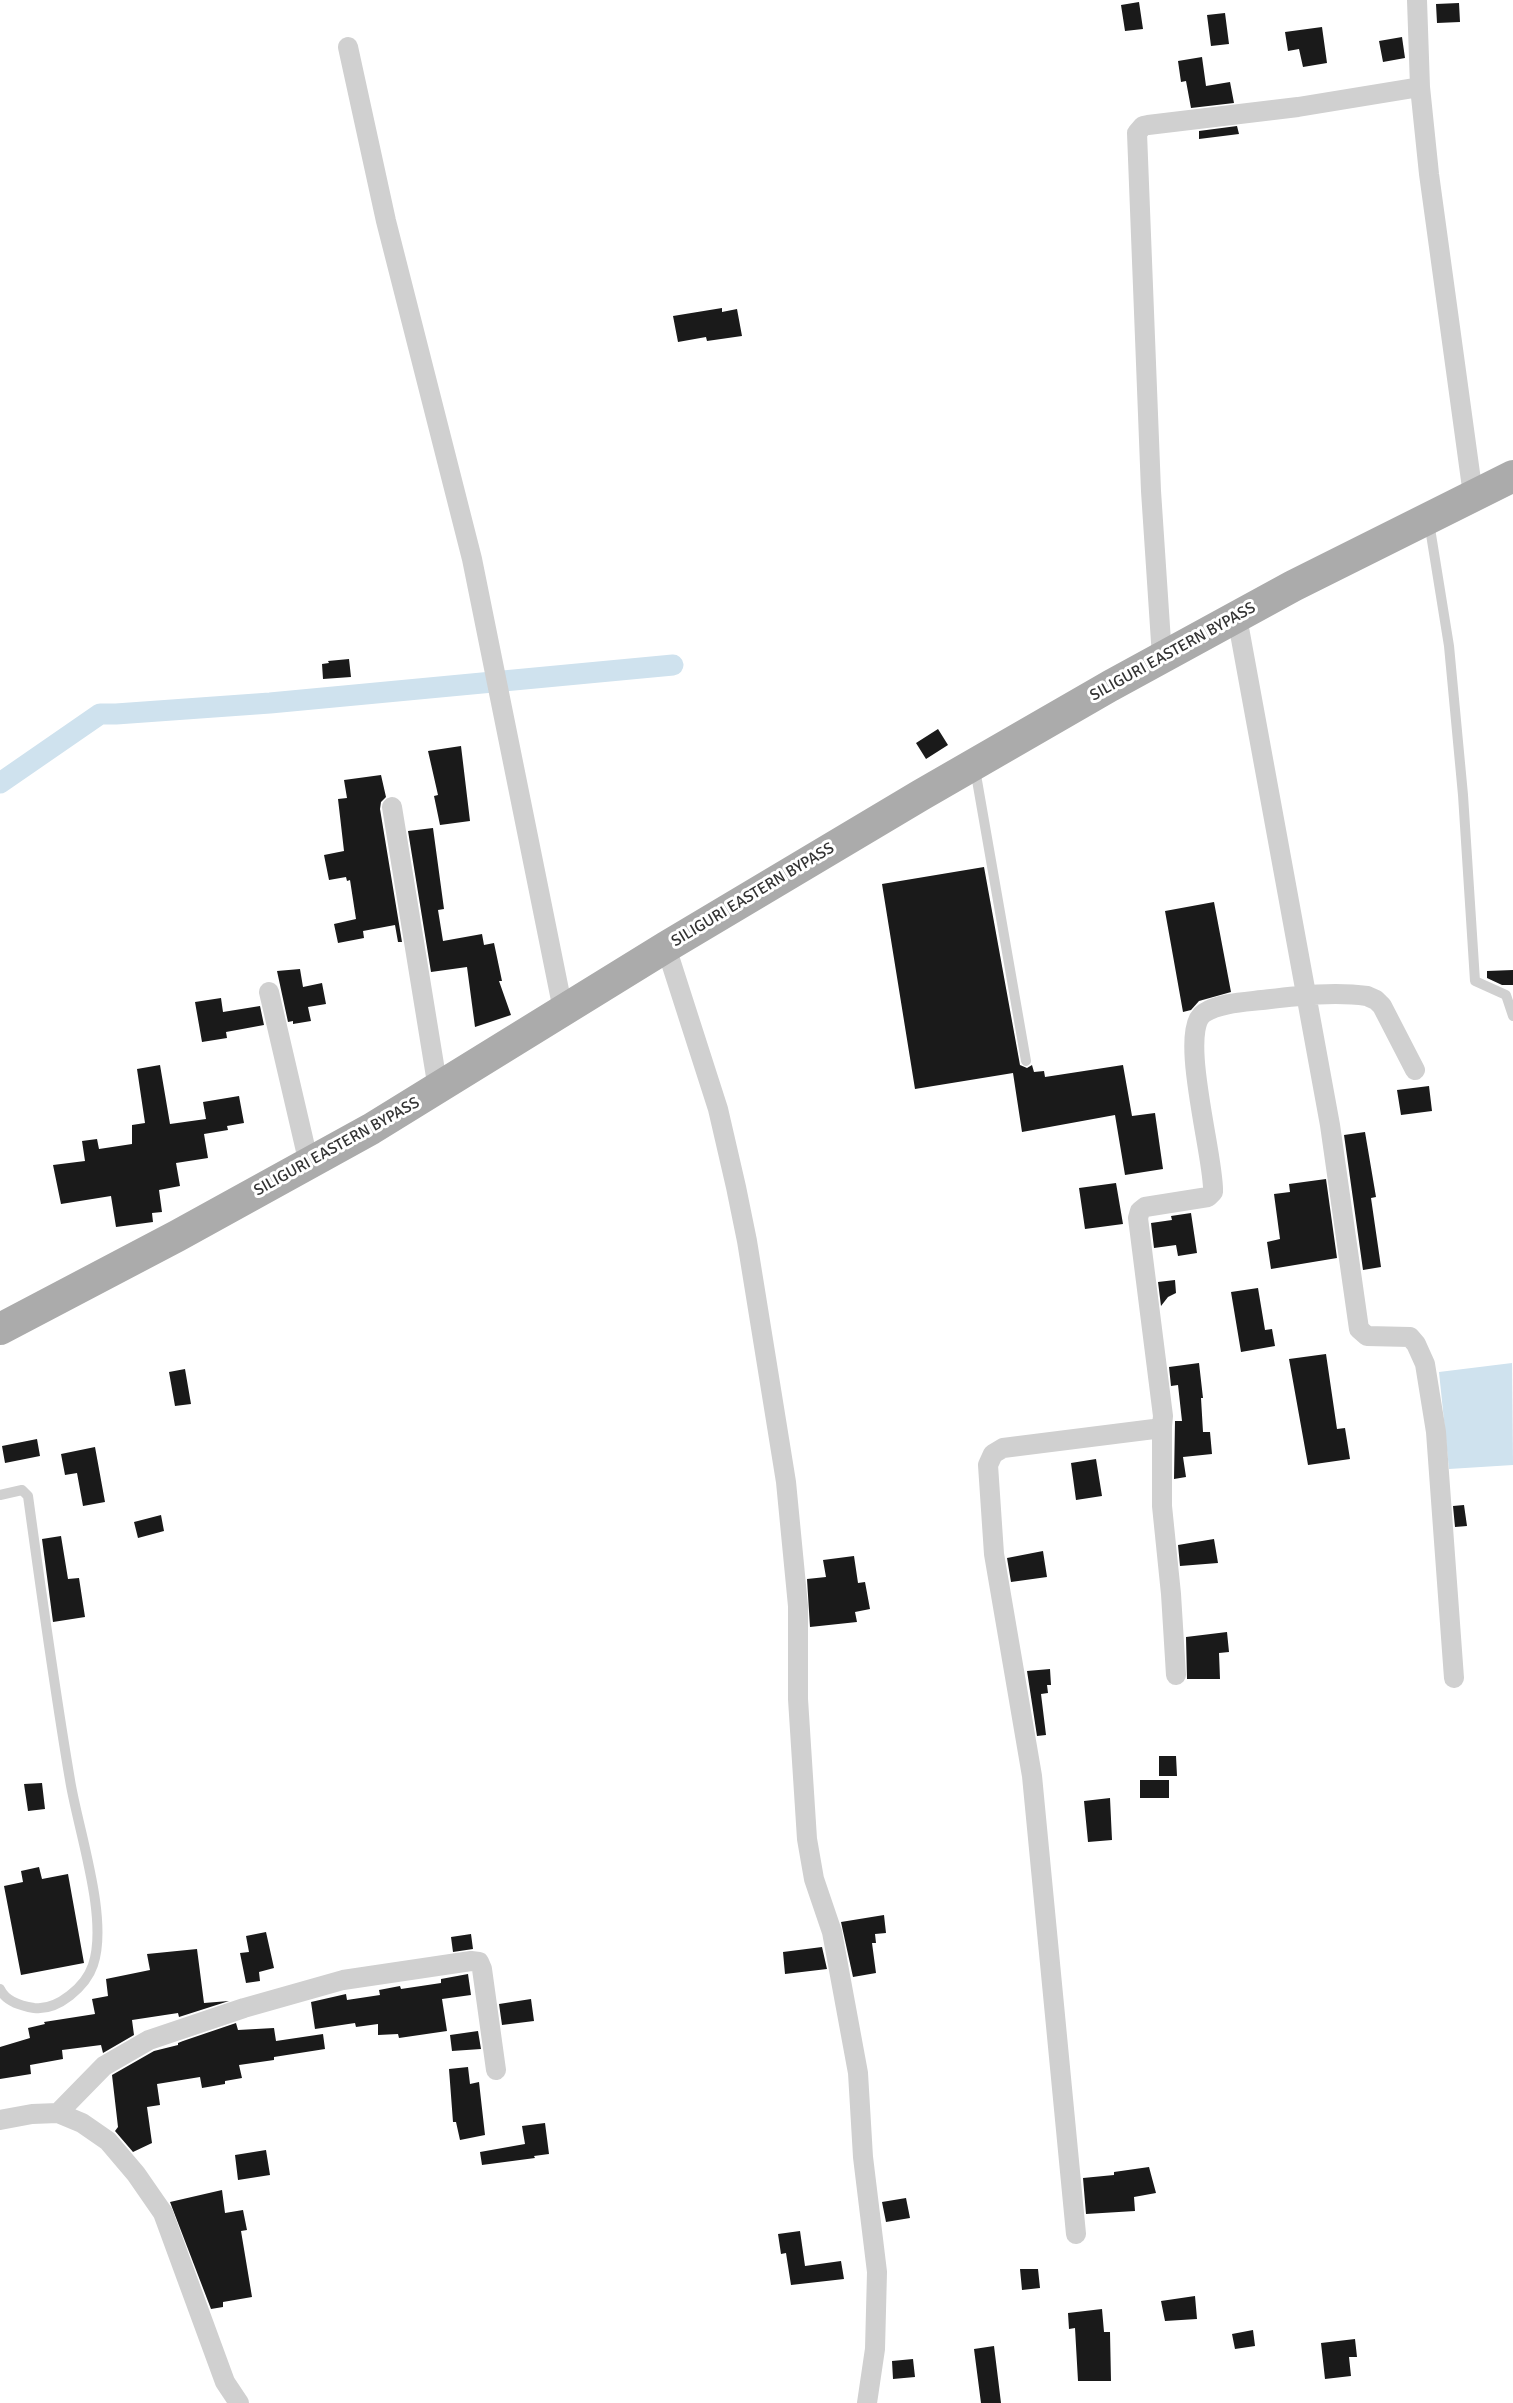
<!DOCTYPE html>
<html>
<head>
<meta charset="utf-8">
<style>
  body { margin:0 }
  canvas { display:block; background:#fff }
</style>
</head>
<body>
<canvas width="1513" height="2403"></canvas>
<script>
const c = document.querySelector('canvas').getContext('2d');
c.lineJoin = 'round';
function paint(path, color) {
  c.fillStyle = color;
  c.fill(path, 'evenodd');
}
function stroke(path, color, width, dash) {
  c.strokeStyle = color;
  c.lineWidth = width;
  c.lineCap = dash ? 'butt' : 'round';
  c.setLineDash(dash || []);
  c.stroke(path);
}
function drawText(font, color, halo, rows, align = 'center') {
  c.font = font + ' Signika,sans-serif';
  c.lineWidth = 6;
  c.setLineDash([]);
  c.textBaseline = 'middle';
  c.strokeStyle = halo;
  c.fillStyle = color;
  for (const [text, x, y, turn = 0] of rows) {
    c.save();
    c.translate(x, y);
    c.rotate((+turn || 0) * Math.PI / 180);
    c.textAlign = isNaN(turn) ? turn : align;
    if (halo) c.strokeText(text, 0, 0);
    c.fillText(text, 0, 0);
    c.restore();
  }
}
paint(new Path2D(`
  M1512,1363L1513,1465L1449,1469L1439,1372Z`), '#cfe2ee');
stroke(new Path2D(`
  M0,783L100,714H116L270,703L673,665`), '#cfe2ee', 21);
paint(new Path2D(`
  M1139,2L1143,29L1125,31L1121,5Z
  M1459,3L1460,22L1437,23L1436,4Z
  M1225,13L1229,44L1211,46L1207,15Z
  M1322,27L1327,63L1303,67L1299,49L1288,51L1285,32Z
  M1402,37L1405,58L1383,62L1379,41Z
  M1202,57L1206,86L1230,82L1234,103L1191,108L1186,81L1181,82L1178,61Z
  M1237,126L1239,134L1199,139V131Z
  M722,308V312L737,309L742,336L707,341L706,337L678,342L673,316Z
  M349,659L351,677L323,679L322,664L329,663L328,661Z
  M938,729L948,745L926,759L916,743Z
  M461,746L470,821L440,825L434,796L438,795L428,751Z
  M381,775L386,797L381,802L380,809L402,942H398L395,925L363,931L364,938L338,943L334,924L356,919L350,880L347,881L346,877L329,880L324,855L344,851L338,799L347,798L344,780Z
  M433,828L444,909L438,910L443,941L482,934L484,945L494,943L502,981H499L511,1015L475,1027L467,967L431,972L408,831Z
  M984,867L1020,1065L1027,1068L1032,1065L1034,1072L1044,1071L1045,1077L1123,1065L1132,1116L1155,1113L1163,1169L1125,1175L1115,1115L1022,1132L1013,1073L915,1089L882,884Z
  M1214,902L1231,992L1199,1001L1191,1010L1183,1012L1165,911Z
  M300,969L303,987L322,983L326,1004L308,1007L311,1021L293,1024V1021L288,1022L277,971Z
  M1513,970V985H1502L1487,978V971Z
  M221,998L223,1012L260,1006L264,1025L226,1032L227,1038L202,1042L195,1002Z
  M160,1065L170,1124L206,1119L203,1102L239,1096L244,1123L227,1126L228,1130L204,1134L208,1158L176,1163L180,1186L159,1190L162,1212L152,1213L153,1222L116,1227L111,1196L61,1204L53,1165L85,1161L82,1141L97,1139L99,1149L132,1144V1125L145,1123L137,1069Z
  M1429,1086L1432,1111L1401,1115L1397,1090Z
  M1365,1132L1376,1197L1371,1198L1381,1267L1363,1270L1344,1135Z
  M1326,1179L1337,1258L1271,1269L1267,1242L1280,1239L1274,1194L1290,1192L1289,1184Z
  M1116,1183L1123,1224L1085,1229L1079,1188Z
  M1191,1213L1197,1253L1178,1256L1176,1245L1154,1248L1151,1223L1172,1220L1171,1216Z
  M1175,1280L1176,1293L1168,1297L1161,1306L1158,1282Z
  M1258,1288L1265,1330L1272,1329L1275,1346L1241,1352L1231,1292Z
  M1326,1354L1337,1429L1345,1428L1350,1459L1308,1465L1289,1359Z
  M1199,1363L1203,1398H1201L1203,1432H1210L1212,1454L1183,1457L1186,1477L1174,1479L1175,1421H1182L1178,1385L1171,1386L1169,1367Z
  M185,1369L191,1404L175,1406L169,1372Z
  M37,1439L40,1456L5,1463L2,1446Z
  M95,1447L105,1502L83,1506L77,1473L65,1475L61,1454Z
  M1096,1459L1102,1496L1076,1500L1071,1463Z
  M1464,1505L1467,1526L1455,1527L1453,1506Z
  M161,1515L164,1531L138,1538L134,1522Z
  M61,1536L68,1579L79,1578L85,1617L53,1622L42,1539Z
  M1214,1539L1218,1563L1180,1566L1178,1545Z
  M1043,1551L1047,1577L1011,1582L1007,1558Z
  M854,1556L858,1583L865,1582L870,1609L855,1612L857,1622L810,1627L807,1579L826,1577L823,1560Z
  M1227,1632L1229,1652L1219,1653L1220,1679H1187L1186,1637Z
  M1050,1669L1051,1685H1047L1048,1693L1041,1694L1046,1735L1037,1736L1027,1671Z
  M1159,1756H1176L1177,1776H1159Z
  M1140,1780H1169V1798H1140Z
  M42,1783L45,1809L28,1811L24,1784Z
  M1110,1798L1112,1840L1088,1842L1084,1801Z
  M39,1867L42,1879L68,1874L84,1963L21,1975L4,1886L23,1882L21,1871Z
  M884,1915L886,1933L875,1934L876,1943H872L876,1973L853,1977L841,1922Z
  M266,1932L274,1968L259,1972L260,1981L246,1983L240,1953L249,1952L246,1936Z
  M471,1934L473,1949L453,1952L451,1937Z
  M822,1947L827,1969L785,1974L783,1952Z
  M197,1949L204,2003L229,2001L179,2017L178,2013L132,2020L134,2035L103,2053L101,2045L62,2050L63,2059L30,2065L31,2074L0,2079V2047L30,2038L28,2028L45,2024L44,2022L95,2014L92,1999L108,1996L106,1979L150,1970L147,1954Z
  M468,1974L471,1995L442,1999L447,2031L399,2038L398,2034L378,2035V2024L356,2027L355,2023L315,2029L311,2002L346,1994L347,2000L380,1995L379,1990L400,1986L401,1989L441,1983V1979Z
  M531,1999L534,2021L502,2025L499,2004Z
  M236,2023L238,2030L274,2028L276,2041L323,2034L325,2049L274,2057V2060L239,2065L242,2078L225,2081V2084L202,2088L200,2077L157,2084L160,2105L147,2107L152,2143L133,2152L115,2131L118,2127L112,2075L154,2051L178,2045V2043L183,2041Z
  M478,2031L481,2049L452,2051L450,2035Z
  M468,2067L470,2084L479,2082L485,2135L460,2140L456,2122H453L449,2069Z
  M545,2123L549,2154L534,2156L535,2158L482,2165L480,2152L525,2144L522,2126Z
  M266,2150L270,2175L238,2180L235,2155Z
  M1149,2167L1156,2193L1134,2197L1135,2211L1086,2214L1083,2178L1114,2175V2172Z
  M222,2190L225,2213L243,2210L247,2230L241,2231L252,2297L223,2302V2307L211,2309L170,2202Z
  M906,2198L910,2218L886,2222L882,2202Z
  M800,2231L805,2266L841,2261L844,2279L791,2285L786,2253L781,2254L778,2234Z
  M1020,2269H1038L1040,2288L1022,2290Z
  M1195,2296L1197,2319L1165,2321L1161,2301Z
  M1102,2309L1104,2332H1110L1111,2381H1078L1075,2328L1069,2329L1068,2313Z
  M1253,2330L1255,2346L1235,2349L1232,2334Z
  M1355,2339L1357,2357H1349L1351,2376L1325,2379L1321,2343Z
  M994,2346L1001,2403H981L974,2349Z
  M913,2359L915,2377L893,2379L892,2361Z`), '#1a1a1a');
stroke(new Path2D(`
  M1429,522L1449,646L1463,795L1475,981L1506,995L1513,1016
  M975,769L1026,1061
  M0,1495L22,1490L28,1496C41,1591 54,1686 70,1780C78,1830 109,1918 93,1965C86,1986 58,2011 34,2008C21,2006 6,2002 0,1989`), '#d0d0d0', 10);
stroke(new Path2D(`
  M1417,0L1420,87L1429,174L1473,495
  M348,47L386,221L472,559L563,1010
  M1237,617L1330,1125L1359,1329L1367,1336L1410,1337L1416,1344L1425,1364L1436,1432L1454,1678
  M1162,657L1151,491L1137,133L1143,126L1148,125L1298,107L1420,87
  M392,807L438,1089
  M666,947L718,1109L736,1187L747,1241L786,1482L798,1606V1699L807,1839L814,1879L832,1932L858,2073L863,2157L877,2272L875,2349L867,2403
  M269,992L309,1164
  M1162,1426V1506L1171,1594L1176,1675
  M58,2113L104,2066L149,2040L244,2008L343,1980L471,1961L479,1962L482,1969L496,2070
  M0,2120L32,2114L58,2113L82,2123L108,2141L136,2174L163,2213L225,2382L239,2403
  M1076,2234L1032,1776L994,1554L988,1465L993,1454L1003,1448L1154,1429L1162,1426L1163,1416L1138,1218L1140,1211L1145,1207L1208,1197L1213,1192C1215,1160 1177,1030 1204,1013C1219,1003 1244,1002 1262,1000C1296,996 1333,991 1367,996L1376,1000L1382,1006L1415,1070`), '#d0d0d0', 20);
stroke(new Path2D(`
  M0,1329L177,1236L371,1129L666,947L921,795L1110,686L1293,586L1513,476`), '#ababab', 32);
drawText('16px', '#333', '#fff', [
  ["SILIGURI EASTERN BYPASS",1173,652,-29],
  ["SILIGURI EASTERN BYPASS",753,895,-31],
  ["SILIGURI EASTERN BYPASS",337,1147,-29]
]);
</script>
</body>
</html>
